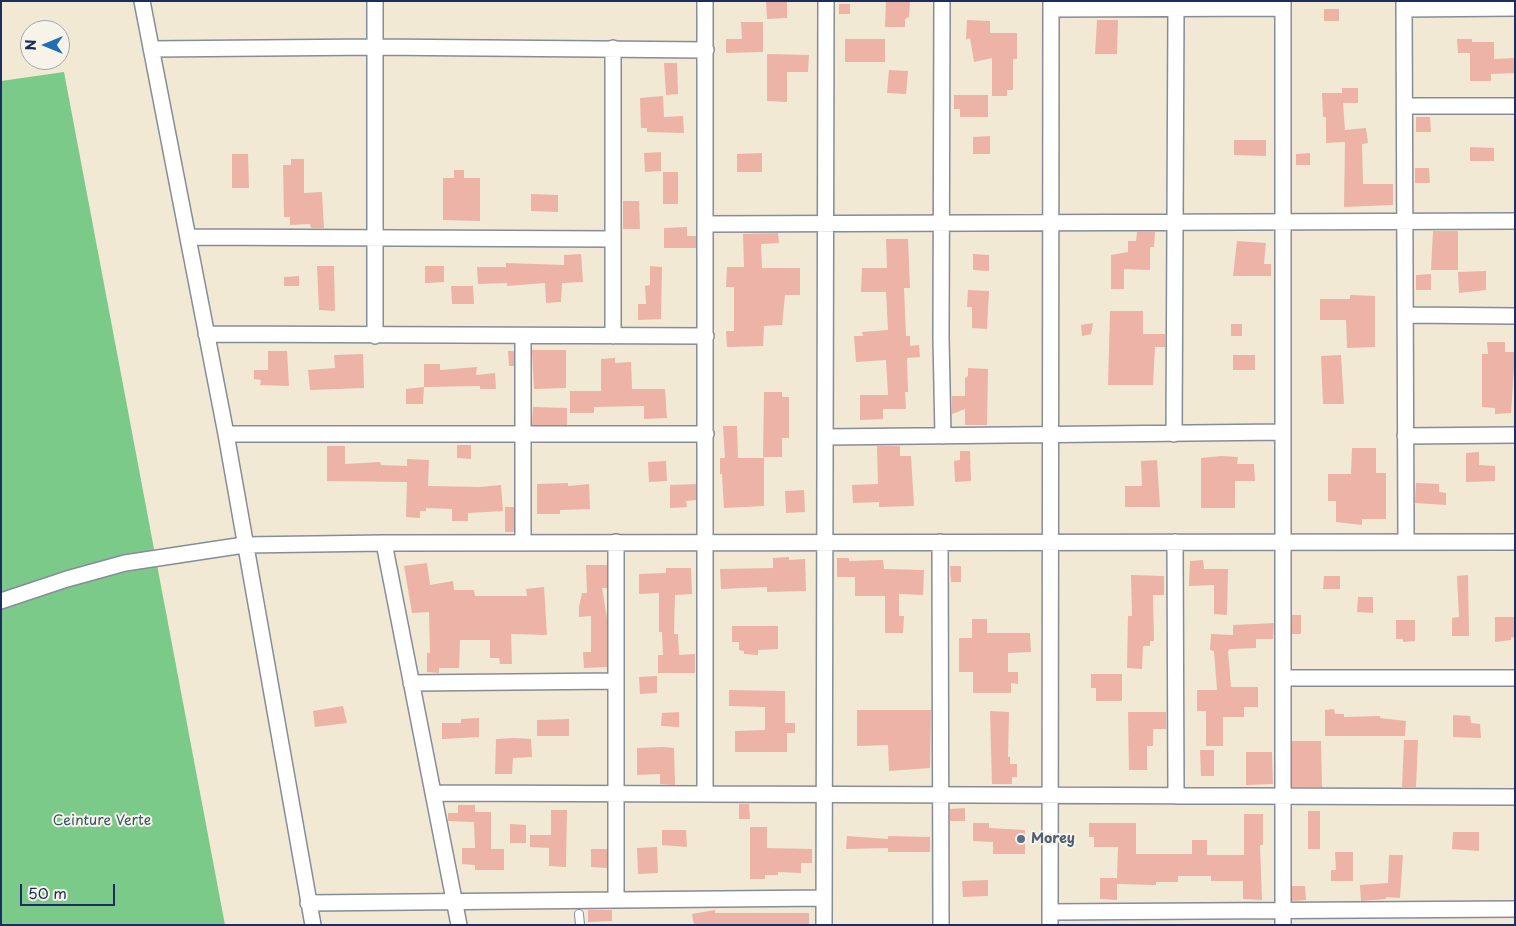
<!DOCTYPE html>
<html>
<head>
<meta charset="utf-8">
<style>
  body { margin:0 }
  #map { position:relative; width:1516px; height:926px; overflow:hidden; background:#f1e9d3; font-family:"Playpen Sans",sans-serif }
  canvas { display:block }
  .frame { position:absolute; inset:0; border:2px solid #1b2f5e; pointer-events:none }
  .north { position:absolute; left:20px; top:20px; width:50px; height:50px; box-sizing:border-box; background:#f7f3e8; border:1px solid #9fa5b1; border-radius:50%; rotate:270deg; font-size:14px; font-weight:700; line-height:20px; text-align:center; color:#1b2f5e }
  .north::after { content:''; display:block; margin:auto; width:18px; height:22px; background:#1f6fb2; clip-path:polygon(50% 0,100% 100%,50% 72%,0 100%) }
  .scale { position:absolute; left:20px; top:884px; width:95px; height:22px; box-sizing:border-box; border:2px solid #1b2f5e; border-top:0; padding-left:6px; font-size:15px; line-height:18px; white-space:nowrap; color:#1b2f5e; -webkit-text-stroke:4px #f7f3e8; paint-order:stroke }
</style>
</head>
<body>
<div id="map">
<canvas width="1516" height="926"></canvas>
<div class="frame"></div>
<div class="north">N</div>
<div class="scale">50 m</div>
</div>
<script>
const c = document.querySelector('canvas').getContext('2d');
c.lineJoin = 'round';
function paint(path, color) {
  c.fillStyle = color;
  c.fill(path, 'evenodd');
}
function stroke(path, color, width, dash) {
  c.strokeStyle = color;
  c.lineWidth = width;
  c.lineCap = dash ? 'butt' : 'round';
  c.setLineDash(dash || []);
  c.stroke(path);
}
function drawText(font, color, halo, rows, align = 'center') {
  c.font = font + ' "Playpen Sans",sans-serif';
  c.lineWidth = 4;
  c.setLineDash([]);
  c.textBaseline = 'middle';
  c.strokeStyle = halo;
  c.fillStyle = color;
  for (const [text, x, y, turn = 0] of rows) {
    c.save();
    c.translate(x, y);
    c.rotate((+turn || 0) * Math.PI / 180);
    c.textAlign = isNaN(turn) ? turn : align;
    if (halo) c.strokeText(text, 0, 0);
    c.fillText(text, 0, 0);
    c.restore();
  }
}
paint(new Path2D(`
  M64,72L225,925H1V81Z`), '#7cca8a');
paint(new Path2D(`
  M766,1H787V18L767,19Z
  M886,1H910L909,17L905,19V27H885Z
  M839,4H850V14H839Z
  M1324,9H1339V21H1324Z
  M967,20L990,21V33H1017V59H1013V90H1007V96H992V58L974,62L970,38L966,40Z
  M1097,20H1118L1117,54H1095Z
  M741,22H763V52L726,53V39H742Z
  M845,39H885V62H845Z
  M1457,39H1472V42H1494V59L1515,58V73L1491,74V81H1470V53H1458Z
  M767,54L809,55L808,72H787V102L767,101Z
  M664,63H677L678,94L666,95Z
  M889,70L908,71L906,94L887,93Z
  M1342,88H1358V103H1343L1345,130L1366,128L1368,143L1362,144L1363,184H1393V205L1344,207L1345,142L1326,143V117H1323L1322,93H1342Z
  M954,95H988V117H960V109H954Z
  M663,96L664,117L683,116L684,133L647,132V128H641L640,98Z
  M1416,117H1430L1431,132H1416Z
  M990,136V154H973V137Z
  M1234,140H1266V156L1234,155Z
  M1470,147L1494,148V161H1470Z
  M661,152V171L645,172L644,153Z
  M762,153V172H737V154Z
  M1310,153V165H1296V154Z
  M232,154H248L249,188H232Z
  M291,159H304V193L322,192L324,228H311L310,224L290,225V217H284L283,165H291Z
  M1415,168H1429L1430,183H1415Z
  M454,170H464V178H480V221L443,220V178H454Z
  M663,172H678V204H663Z
  M531,194L558,195V212L531,211Z
  M623,201H639L640,229H623Z
  M687,227V236H696V248H664V228Z
  M1433,231H1458V270H1431Z
  M1137,232H1155L1154,247H1150V270L1124,269V289H1111V255L1128,252V241H1136Z
  M778,233L779,243L761,244L762,268H800V295H785L782,325L764,326L763,346L727,347L726,331H734V287H726L727,267H744L743,234Z
  M886,239H908L910,288H904L906,336H910V346L919,345L920,357L907,358L908,392H905L906,409H883V419L860,420V395H888L886,360L856,362L854,336H863L862,332L888,330L886,292H861L862,268H887Z
  M1237,241L1266,243L1264,264H1271V276H1233Z
  M581,254L583,282L562,283L561,302L546,303L545,283L507,286V283L478,284L477,267H506V263L564,265V255Z
  M973,254L989,255V271L973,270Z
  M317,266H334L335,311L319,310Z
  M425,266H444V282L425,283Z
  M650,266L662,267L661,319L638,320V304H646L645,286L650,285Z
  M1486,271V290L1459,293L1458,272Z
  M1431,274V290H1416V275Z
  M299,276V286H284V277Z
  M451,286H473L474,304H452Z
  M968,290L989,291L987,329L972,328V307H967Z
  M1350,295L1375,296V347L1347,348L1346,320H1320V299H1350Z
  M1110,311H1143V334H1165V347H1155L1153,385H1108Z
  M1093,323L1091,334L1082,336L1081,325Z
  M1231,324H1242V336H1231Z
  M1487,342H1505V352H1515L1511,413L1495,414V408L1482,407V354H1488Z
  M532,350H566V388L534,389Z
  M268,351H287L289,386L260,385L261,380L254,379V370H268Z
  M508,351H514V366H509Z
  M363,354L364,388L310,390L308,370L335,368L334,355Z
  M1233,355H1255V370H1233Z
  M1341,355L1344,404H1323L1321,356Z
  M615,358V363L631,362L632,389H665L667,418L644,419V406L594,407V413H570V391H601V359Z
  M424,364H440V370L477,367L476,375L495,373L496,389H480V386L424,387Z
  M968,368L988,369L987,425H965V409L952,414V396H965V378L968,376Z
  M424,387L423,404H406V389Z
  M764,392H782V397H789V438H782V457H763Z
  M533,407L567,408V425H532Z
  M723,426H737L738,458H764V506L724,508L722,474H720V458H725Z
  M457,445H471V459L457,458Z
  M327,446H345V464L380,462L381,465L407,466V459L429,460L428,486L480,487L501,485L503,511L468,513V521H452V509L426,508V511H420V518L406,517L407,482L327,481Z
  M877,446H900V456H911L914,506L879,507V502L853,503L852,485L878,484Z
  M1352,448H1376V473H1386V519H1362V525L1336,522V501H1328V474H1351Z
  M960,451H970L971,481L955,482L954,461L960,460Z
  M1479,452V465L1495,466V481L1466,482V453Z
  M1221,456L1238,457L1237,464H1254L1255,481H1235V508H1201V458Z
  M1157,460L1160,507H1125V486H1142L1141,461Z
  M666,461L667,481L649,482L648,462Z
  M568,483V486L589,484L590,509L560,510V514H537V484Z
  M1416,483L1439,484V492L1446,493V505L1415,503Z
  M696,484V500L686,501L687,507L670,508V485Z
  M804,490L805,512L786,513L785,491Z
  M505,507H514V532H505Z
  M789,557V560L805,559L806,591L767,592V587L721,589L720,569L773,568V558Z
  M837,558H849V561L883,560L884,569L924,570L923,595L899,594V616H904L903,633H885V596H855V577H837Z
  M1203,560L1204,569H1228L1227,615L1214,614V585L1189,586L1190,561Z
  M427,563L430,585L453,581L454,590H474L475,596H527L526,589L544,587L547,635L511,634L512,664H500L499,658H490V640H460L459,668H439V673L427,672V653H430L429,612L412,613L404,566Z
  M586,565H607V588H602L607,618V667L584,668L583,652H591V616L579,617V607L582,593H587Z
  M950,566H961V582H951Z
  M666,568H691L692,594L675,595L674,634H678L679,655L695,654V673H658V655H663L662,632H659V593L639,594V574L666,573Z
  M1131,575L1164,576V595H1153L1154,641H1150V646H1143L1142,669L1127,668L1128,616H1132Z
  M1468,575L1469,636H1452V618L1459,617L1457,576Z
  M1324,576H1340V589H1323Z
  M1358,597H1373V613L1357,612Z
  M1292,615H1301V634H1292Z
  M1495,617H1515V638L1511,637V640L1495,642Z
  M972,619H987V633H1030L1031,652L1008,653V672H1018V684L1011,683V693H973V672H959V638H972Z
  M1396,620H1415V641L1403,642V639H1396Z
  M1274,623L1273,639H1256V648L1230,649L1228,651L1231,687H1258V707H1244V717H1223V746H1206V711H1197V690H1217L1214,651L1210,650L1211,634L1233,635V625Z
  M732,626H778V649L758,650V655L744,654V651L739,650V642H732Z
  M1091,674H1122V701H1096V688H1091Z
  M657,676V693L640,694L639,677Z
  M729,690L785,691V723H795V733H787V752H735V731L765,730V707L729,706Z
  M343,706L347,723L315,727L313,711Z
  M1334,709L1335,714H1344V717L1380,716V718L1406,721L1405,736H1325V710Z
  M857,710H931L930,768L889,771L888,745L857,746Z
  M990,711L1009,712L1008,757H1010V764H1017V777H1012V784H992Z
  M679,712V727L661,726L662,713Z
  M1128,712H1166V729H1153V746H1147V770H1129Z
  M1453,715L1470,716L1471,723L1480,724L1481,738L1453,737Z
  M479,718V737L442,739V723H461V719Z
  M569,719V736H537V720Z
  M514,738L531,739L532,757L513,758L512,774H495L496,739Z
  M1404,740H1418L1416,787H1402Z
  M1292,741H1321L1322,787H1292Z
  M663,747L674,748L675,785L660,784V774L637,775V748Z
  M1200,750H1214V776H1201Z
  M1246,752H1272L1273,784L1246,785Z
  M739,804H749L750,819H739Z
  M458,805H475V812H491V849H504V870H475V865L462,864V848H475L474,822L448,821V813H458Z
  M965,808V821H950V809Z
  M551,810H567L566,867L549,866V848L530,847V835H551Z
  M1308,811H1320V849H1308Z
  M1244,814H1263V845H1260L1262,900L1243,899V881H1211V876H1178V882H1156V885L1117,884V900L1100,899V878H1117L1118,847H1094V837H1089V823H1136V854H1192V840H1207V855H1244Z
  M973,823H989V828L1025,830V854H993V842L973,841Z
  M510,824L526,825V843H510Z
  M750,827H767V848L812,849V863H801V873L778,872V875H765V879H750Z
  M662,830H686L687,847L662,845Z
  M1453,832H1479V851L1452,849Z
  M847,836L888,839V836L930,837V852H888V848L846,849Z
  M657,847L658,873L638,874L637,848Z
  M591,849H607V868L591,867Z
  M1335,852H1353V881H1331V870H1336Z
  M1389,855H1403L1400,898L1386,897V899L1361,901L1360,885L1388,883Z
  M988,880V896L963,897L962,881Z
  M1292,886H1305L1306,900L1292,901Z
  M588,910H612V921L588,922Z
  M715,910V913H809V925H694L692,914Z`), '#edb3a7');
const lane = new Path2D(`
  M579,914L580,925`);
const street = new Path2D(`
  M142,1L226,434L313,925
  M375,1V336
  M942,1L941,338L943,436
  M1283,1V925
  M1404,1L1406,542
  M1051,9L1283,8
  M1404,9L1515,8
  M613,48V336
  M151,49L375,47L706,50
  M1405,106H1515
  M706,224L1515,221
  M189,237L612,239
  M1405,315L1515,316
  M206,334L706,336
  M523,336V542
  M226,434H706
  M1174,434L1176,9
  M1405,436L1515,435
  M825,437L1283,432
  M616,542V900
  M940,542L941,925
  M1175,542L1176,796
  M384,543L459,925
  M1,601L67,579L125,563L244,545L384,543L1515,542
  M1283,678H1515
  M411,683L616,681
  M433,793L1515,797
  M705,794V1
  M308,903L824,898
  M1050,912L1515,909
  M824,925L826,1
  M1050,925L1051,1`);
stroke(lane, '#868c98', 10);
stroke(street, '#868c98', 18);
stroke(lane, '#fff', 8);
stroke(street, '#fff', 15);
for (const [x, y, r, color] of [
  [1021,839,5,"#5c6f8a"]
]) {
  const dot = new Path2D();
  dot.arc(x, y, r, 0, 2 * Math.PI);
  c.fillStyle = color;
  c.fill(dot);
  stroke(dot, '#f7f3e8', 2);
}
drawText('14px', '#335669', '#f7f3e8', [
  ["Ceinture Verte",102,821]
]);
drawText('bold 14px', '#4e5e75', '#f7f3e8', [
  ["Morey",1031,839]
], 'left');
</script>
</body>
</html>
